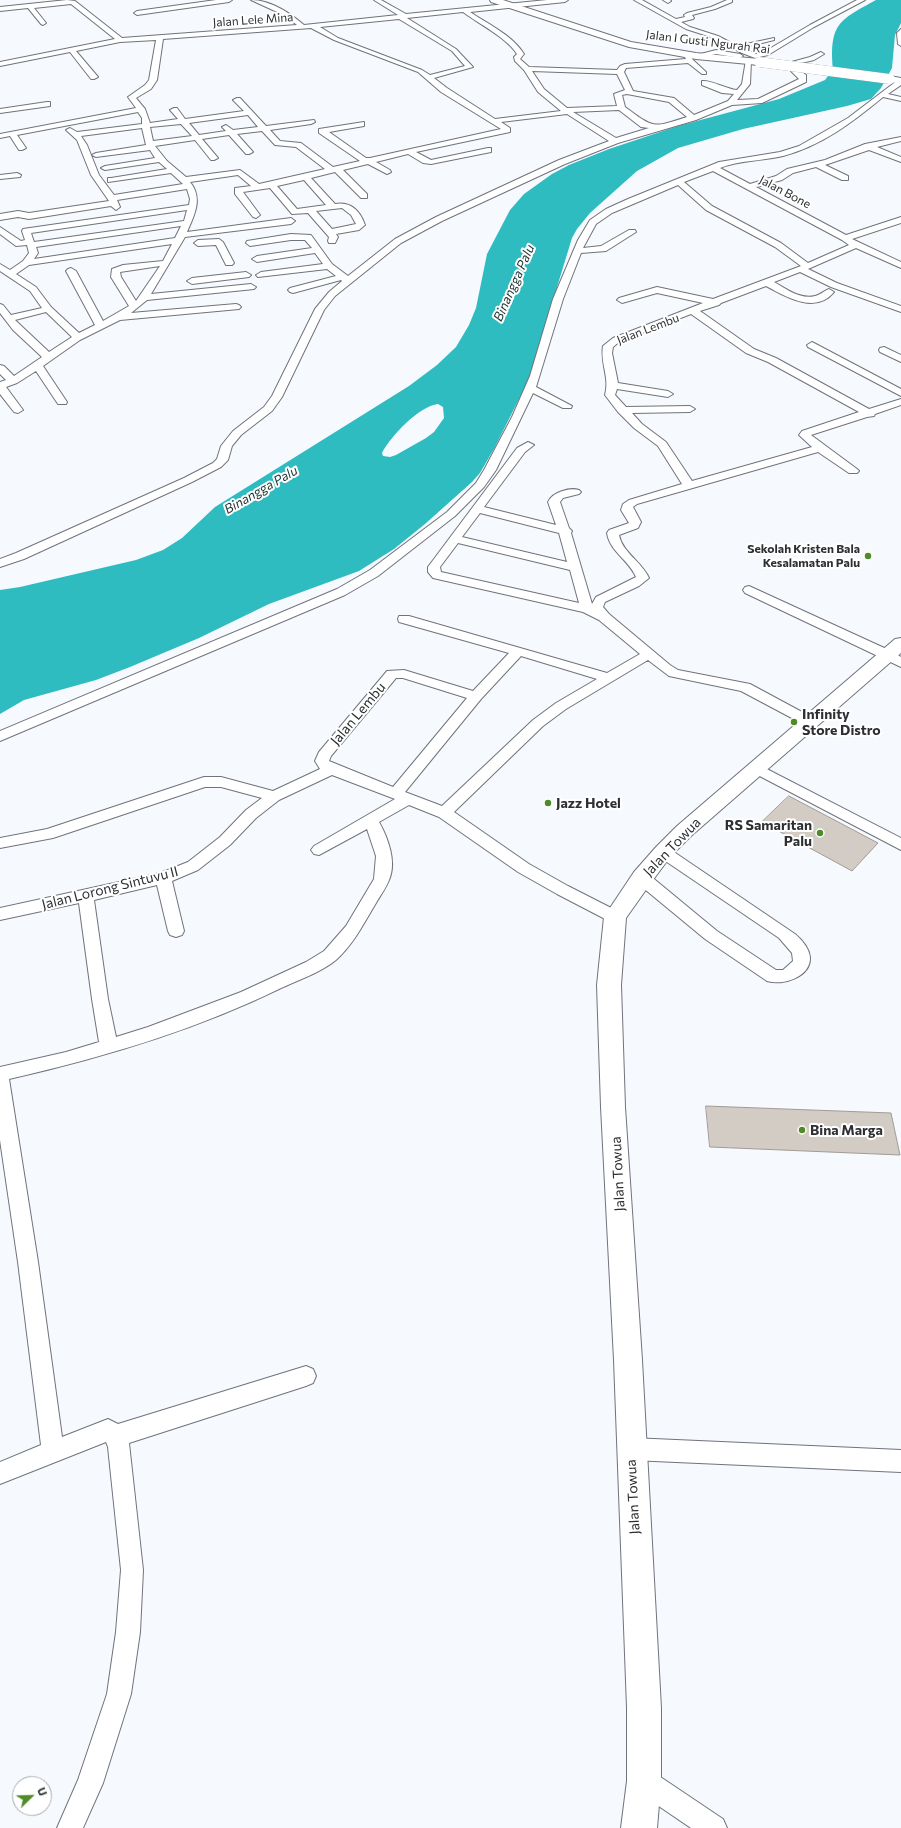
<!DOCTYPE html>
<html>
<head>
<meta charset="utf-8">
<style>
  body { margin:0 }
  #map { position:relative; width:901px; height:1828px; overflow:hidden; background:#f6f9fe; font-family:Commissioner,sans-serif }
  canvas { display:block }
  .north { position:absolute; left:12px; top:1776px; width:40px; height:40px; box-sizing:border-box; background:#fff; border:1px solid #abacad; border-radius:50%; rotate:67deg; font-size:11px; font-weight:700; line-height:16px; text-align:center; color:#2d2f32 }
  .north::after { content:''; display:block; margin:auto; width:14px; height:18px; background:#508b28; clip-path:polygon(50% 0,100% 100%,50% 72%,0 100%) }
</style>
</head>
<body>
<div id="map">
<canvas width="901" height="1828"></canvas>
<div class="north">U</div>
</div>
<script>
const c = document.querySelector('canvas').getContext('2d');
c.lineJoin = 'round';
function paint(path, color) {
  c.fillStyle = color;
  c.fill(path, 'evenodd');
}
function stroke(path, color, width, dash) {
  c.strokeStyle = color;
  c.lineWidth = width;
  c.lineCap = dash ? 'butt' : 'round';
  c.setLineDash(dash || []);
  c.stroke(path);
}
function drawText(font, color, halo, rows, align = 'center') {
  c.font = font + ' Commissioner,sans-serif';
  c.lineWidth = 4;
  c.setLineDash([]);
  c.textBaseline = 'middle';
  c.strokeStyle = halo;
  c.fillStyle = color;
  for (const [text, x, y, turn = 0] of rows) {
    c.save();
    c.translate(x, y);
    c.rotate((+turn || 0) * Math.PI / 180);
    c.textAlign = isNaN(turn) ? turn : align;
    if (halo) c.strokeText(text, 0, 0);
    c.fillText(text, 0, 0);
    c.restore();
  }
}
paint(new Path2D(`
  M876,0H901V23L895,35L892,68L881,88L871,99L847,106L743,129L678,148L637,171L590,213L577,229L572,238L529,379L495,447L480,473L472,482L425,524L394,549L359,571L269,604L199,638L130,667L96,680L24,700L0,714V590L20,587L136,560L163,550L182,538L215,507L409,386L437,365L456,347L469,325L476,308L487,254L510,210L524,194L552,174L569,165L609,149L678,126L779,99L825,80L833,69C829,23 840,20 876,0ZM438,404L443,407L444,418L434,432L426,438L396,455L390,457L383,456L382,453C390,437 419,406 438,404Z`), '#2fbcc1');
const building = new Path2D(`
  M789,796L878,843L852,871L762,822Z
  M706,1106L891,1113L900,1155L710,1147Z`);
paint(building, '#d3ccc5');
stroke(building, '#a19b94', 1);
const street = new Path2D(`
  M67,0L75,1L122,38L297,25L286,16L251,0C270,0 290,13 304,25L398,15L374,0H381L406,14L547,0H568L565,2L470,12C488,24 512,35 524,54L520,59L529,67L617,70L620,66L625,64L686,59L683,54L688,53L693,60L706,72V74H702L688,63L626,68L624,72L633,91L674,98L694,115L728,101L734,94L722,93L702,85V81C711,80 727,89 737,90L742,84L746,60L751,61L750,84L737,100L758,99L799,79L786,66L788,63L810,57L821,52L824,54L814,60L793,65L806,75V82L762,103L732,105L696,120L618,143L565,164L442,221L401,243L335,296L324,310L282,397L272,411L241,435L232,446L228,460L221,467L192,482L24,559L0,567V559L16,553L184,478L213,463L217,459L221,446L233,431L264,407L272,396L315,309L329,292L342,281L341,280L293,293L290,292L288,290L290,288L336,276L327,269L258,277L256,275L261,272L323,264L315,253L257,262L252,259L257,256L312,248L305,240H291L250,246L246,243L247,241L291,234L311,235L332,264L348,276L395,239L436,217L559,160L609,141L567,114L501,122L510,128V132L416,152L431,160L488,148H491V152L431,164L423,163L408,154L376,162L390,170L391,172L387,174L368,164L343,170L367,194V198H361L335,172L311,178L335,204C350,201 360,210 365,225L359,230L336,234L338,237L335,243H329L328,241L329,237L308,213L292,214L270,188L243,192L260,215L256,218L253,217L235,194V188L251,186L238,175L190,182C203,198 195,214 187,232L291,218L295,221L291,224L185,237L151,294L251,284L256,287L254,289L147,300L131,313L236,304L239,305L241,307L239,309L120,320L80,340L43,366L67,402L66,404H58L36,371L17,383L6,387L23,410L18,413L14,412L0,394V382L6,380L0,374V365L4,366L14,376L42,357L13,330L0,313V304L3,305L11,315L42,308L30,291L0,271V264L10,270L23,261L29,253L27,245L16,246L0,234V227L21,241L25,240L22,231L23,229L189,205L190,199L187,189L117,200L120,207L116,210L111,206L29,219L18,217L0,220V214L18,211L29,213L109,201L91,175L77,140L66,130L70,128L77,132L142,124V118L138,112L17,135L26,148L22,150H19L10,136L0,138V134L136,108L128,97L145,85L149,80L156,40L120,42L76,51L98,77L94,79H91L70,52L0,66V62L115,39L71,4L34,8L46,23L43,25L41,24L28,8L0,11V7ZM463,12C479,24 506,37 517,54L514,57L515,61L524,70L538,92L561,111L495,119L447,88L434,78L473,67L456,49L407,18ZM399,19L452,51L465,66L430,75L422,70L338,38L320,27ZM311,28L334,40L418,72L441,92L501,129L370,158H366L329,132L364,126V122L319,129V133L360,161L333,167L301,143L280,141L270,130L311,124L315,122L314,120L266,126L240,98H237L233,100L244,111L185,119L177,108H174L170,110L178,119L150,123L145,109L136,98L151,89L157,80L163,39ZM532,71L617,74L625,90L614,94L617,106L567,108L544,89ZM627,94L669,102L687,117C652,128 655,129 625,107L622,95ZM619,110L641,127L649,128L616,138L573,112ZM248,115L258,127L233,130L226,125L222,127L226,131L199,135L189,123ZM181,124L192,136L153,141L150,127ZM142,128L146,145L96,153L92,155L96,157L150,150L155,158L105,166L101,168L105,170L159,162L167,169L111,178H108V182L171,173L183,184L114,195L99,175L87,145L81,136ZM262,131L275,145L296,147L325,169L259,184L240,170L186,177L167,161L155,146L195,140L211,160H214L218,158L202,139L229,135L246,154H249L253,152L237,134ZM304,180L326,205L297,209L277,186ZM342,208L351,215L356,224L332,229L316,211ZM187,210L184,221L34,242L31,233ZM181,226L175,238L34,259L38,253L36,247ZM172,244L163,261L123,265L112,269L111,277L129,306L103,321L76,271L71,268L68,269L66,271L95,325L79,333L51,307L36,287L16,274L29,265ZM160,266L136,301L121,277L120,272ZM46,312L72,337L49,352L15,320Z
  M216,0H232L229,2L137,15L134,13L137,11Z
  M634,0H642L676,19L685,17L684,15L687,13L711,7L727,0H732V2L715,9L692,15L694,18L693,19L681,22L690,27L718,36L737,46L774,38V40L742,48L756,54L764,52L810,25L857,0H865L814,27L768,55L755,58L742,53L714,38L686,29Z
  M663,0H670L671,1L668,3Z
  M901,29V46L898,44L897,33Z
  M716,50L740,54L743,56L740,58L716,54L696,58L693,56Z
  M898,80H901V85L888,94L901,97V101L883,97C853,122 821,146 783,156C763,161 739,160 720,168L750,184L776,176L787,169L825,160L865,144L901,137V141L877,147L901,157V162L869,150L825,165L848,176V180H842L816,167L793,173L782,180L756,187L846,235L901,217V223L852,239L901,262V268L856,248L808,269L837,283L901,306V312L831,287L800,272L774,282C786,289 801,300 815,296C820,295 824,291 829,289L834,292C815,315 785,296 766,286L721,303L719,305L700,311L754,349L776,358L869,409L901,399V405L875,414L874,416L867,417L811,435L857,469L859,471L857,473H849L818,452L637,504L633,507L641,522L638,528L619,535C622,552 642,562 649,578L639,586L605,602L603,607L609,614L670,665L678,670L750,684L815,719L817,722L815,725L810,727L805,725L741,691L669,676L648,660L566,709L543,726L454,812L529,864L568,886L621,913L623,917L621,921L615,923L609,921L557,894L518,872L439,817L409,805L379,822C388,838 397,862 389,880C386,888 380,896 376,903C364,923 353,945 336,960C320,973 298,980 279,989C193,1031 101,1058 9,1079L38,1262L62,1437L108,1419L118,1424L306,1366L313,1369L316,1376L313,1383L306,1386L129,1443L143,1570L140,1632L131,1694L103,1783L83,1828H57L78,1780L107,1694L116,1632L121,1570L108,1447L106,1442L0,1484V1462L41,1445L18,1262L0,1140V1067L66,1052L99,1042L92,999L79,903L0,920V908L160,873L188,862L220,837L246,810L262,798L221,787H205L53,838L0,848V838L47,829L204,777H221L273,791L320,769L315,761L319,752L387,671L404,670L473,691L509,653L399,622L398,619L399,616H409L607,673L640,654L599,620L583,612L433,578L428,572V567L517,448L528,442L534,445L525,452L484,507L556,525L548,502C552,492 570,487 579,490L581,492L579,494L563,498L560,502L569,528L572,531L571,533L592,604L596,597L636,577C629,560 610,552 607,533L609,530L629,523L621,510L623,504L629,500L682,484L658,446L634,428L618,412L605,395C610,377 600,364 603,346L613,338L703,303L657,293L622,303L617,300L619,298L657,287L713,299L801,266L775,247L706,210L678,185L612,213L596,224L583,248L601,246L629,230H635L636,232L606,251L581,253L563,299L536,387L572,406L571,408H563L533,393L496,470L484,487L455,516L378,576L345,595L0,741V731L337,589L370,570L447,512L476,483L484,470L512,417L530,376L553,299L578,240L590,220L606,209L628,199L719,162L780,152L799,146L848,118ZM713,171L842,240L849,245L808,263L781,243L712,206L684,182ZM691,314L746,353L768,362L859,412L802,431L799,435L812,447L692,481L666,442L642,424L632,413L690,412L695,409L690,406L626,407L615,395L617,389L668,397L673,394L668,391L618,383L612,353L613,347L619,342ZM480,513L559,533L567,562L462,537ZM458,543L570,570L579,603L441,572L440,567ZM521,656L597,679L556,703L533,720L442,806L405,792L481,699ZM396,678H403L467,698L393,787L329,761L331,756ZM332,775L395,799L314,846L311,850L314,854L319,855L367,829L376,856L374,879L346,926L324,951L306,962L241,992L148,1027L116,1037L108,999L94,900L157,885L168,931L170,935L176,937L182,935L184,931L172,881L198,870L230,845L256,818L279,800Z
  M47,102H50V106L0,113V109Z
  M17,173L21,175L20,177L0,179V175Z
  M219,239L223,242L234,263L232,265H226L216,245L198,246L194,243L198,240Z
  M246,272L251,275L249,277L192,284L187,281L192,278Z
  M812,342L901,389V396L808,347L807,345Z
  M884,347L901,355V362L880,352L879,350L880,348Z
  M749,586L893,652L901,657V667L745,593L743,590L745,587Z
  M757,764L901,838V850L752,772L750,769L752,766Z
  M663,847L668,848L795,934C801,939 809,948 810,957C811,977 783,986 767,981L705,939L636,882L634,878L636,874L642,872L648,874L717,931L776,970H783L793,961L792,953L779,938L658,856L655,852L658,848Z
  M631,1438L901,1450V1472L631,1460L623,1457L620,1449L623,1441Z
  M644,1768L653,1772L723,1819L727,1828H691L635,1790L631,1781L635,1772Z`);
const secondary = new Path2D(`
  M490,0H503L631,42L696,53L759,59L764,62L759,65L696,59L629,47L491,2Z
  M890,76L901,78V84L887,81L885,79L887,77Z`);
const primary = new Path2D(`
  M901,638V653L691,836L670,857L650,884L626,918L621,985L625,1107L642,1360L661,1708V1781L657,1828H621L627,1781V1708L614,1360L601,1107L597,985L604,917L634,872L656,847L677,826L895,639Z`);
stroke(street, '#6f737b', 2);
stroke(secondary, '#6f737b', 2);
stroke(primary, '#6f737b', 2);
paint(street, '#fff');
paint(secondary, '#fff');
paint(primary, '#fff');
const secondaryBridge = new Path2D(`
  M759,62L890,79`);
stroke(secondaryBridge, '#6f737b', 10, []);
stroke(secondaryBridge, '#fff', 10);
for (const [x, y, r, color] of [
  [868,556,4,"#508b28"],
  [794,722,4,"#508b28"],
  [548,803,4,"#508b28"],
  [820,833,4,"#508b28"],
  [802,1130,4,"#508b28"]
]) {
  const dot = new Path2D();
  dot.arc(x, y, r, 0, 2 * Math.PI);
  c.fillStyle = color;
  c.fill(dot);
  stroke(dot, '#fff', 1.5);
}
drawText('12px', '#2d2f32', '#fff', [
  ["Jalan Lele Mina",253,20,-4],
  ["Jalan I Gusti Ngurah Rai",708,42,7],
  ["Jalan Bone",785,192,28],
  ["Jalan Lembu",648,329,-21]
]);
drawText('bold 12px', '#2d2f32', '#fff', [
  ["Sekolah Kristen Bala",860,549],
  ["Kesalamatan Palu",860,563]
], 'right');
drawText('italic 13px', '#1d3334', '#fff', [
  ["Binangga Palu",514,283,-66],
  ["Binangga Palu",261,490,-30]
]);
drawText('14px', '#2d2f32', '#fff', [
  ["Jalan Lembu",358,714,-50],
  ["Jalan Towua",672,847,-46],
  ["Jalan Lorong Sintuvu II",110,888,-14],
  ["Jalan Towua",618,1174,-93],
  ["Jalan Towua",633,1497,-93]
]);
drawText('bold 14px', '#2d2f32', '#fff', [
  ["Infinity",802,714],
  ["Store Distro",802,730],
  ["Jazz Hotel",556,803],
  ["RS Samaritan",812,825,"right"],
  ["Palu",812,841,"right"],
  ["Bina Marga",810,1130]
], 'left');
</script>
</body>
</html>
